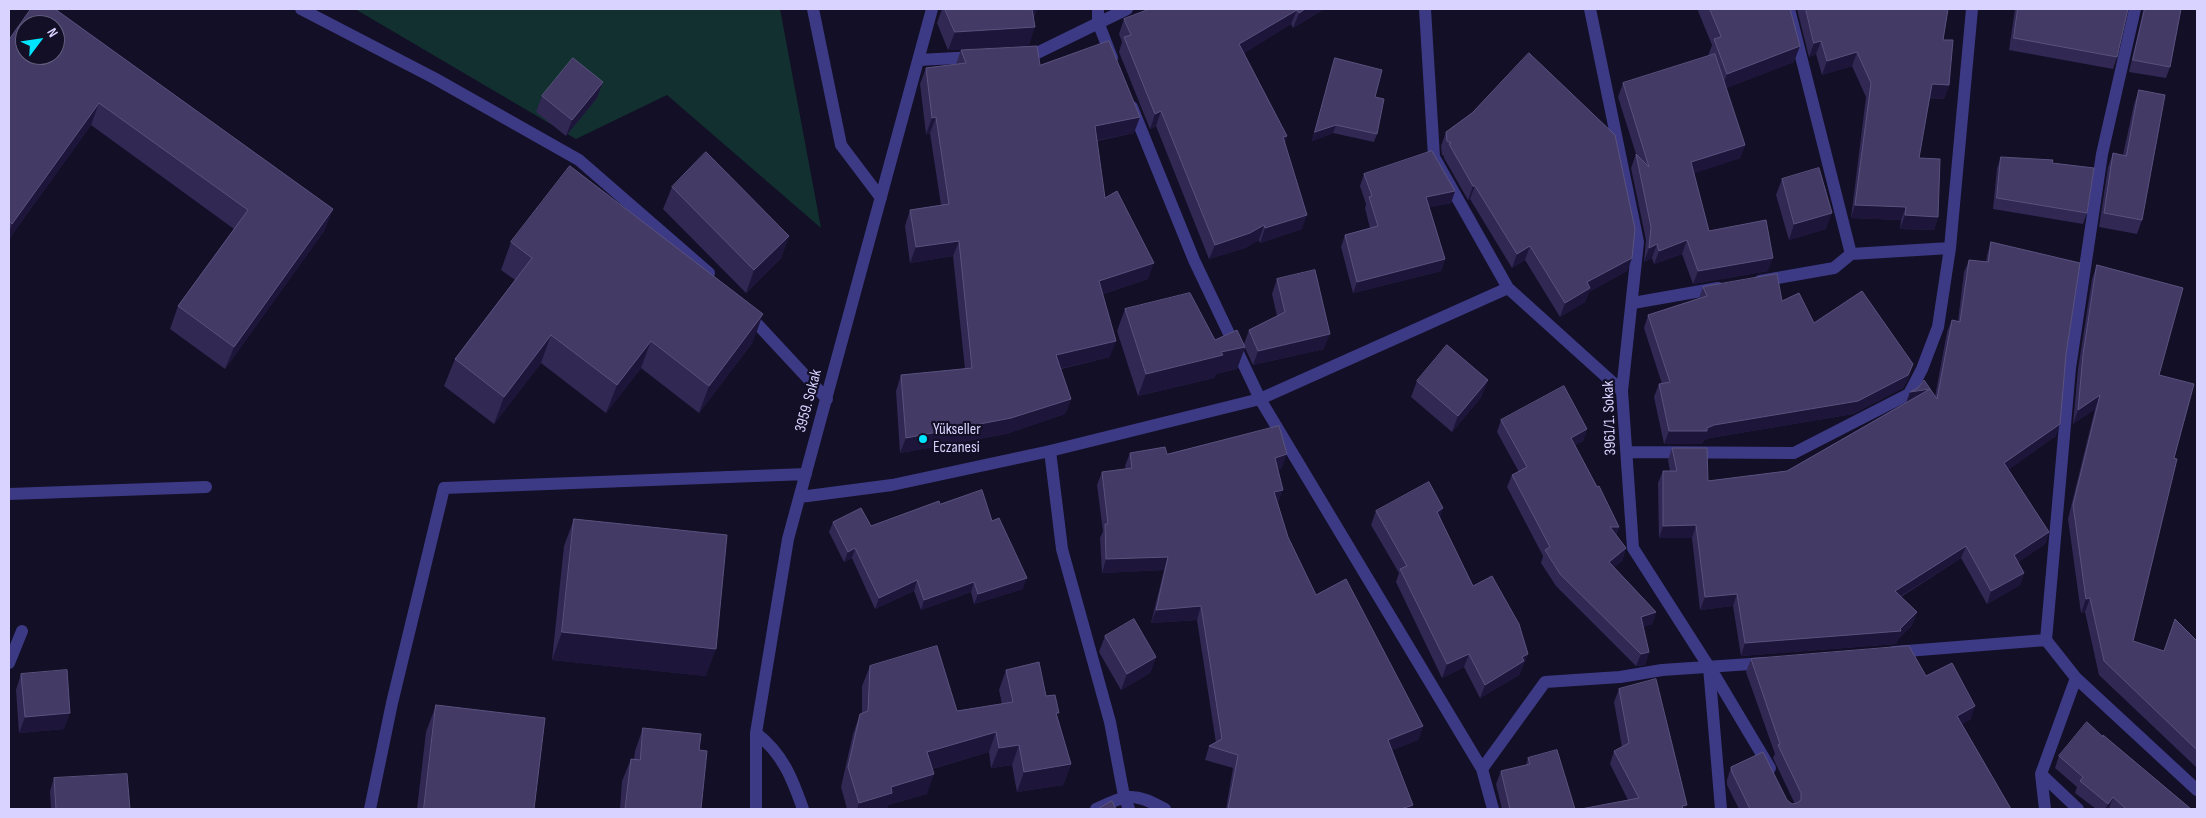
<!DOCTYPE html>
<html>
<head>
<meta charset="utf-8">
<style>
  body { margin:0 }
  #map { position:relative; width:2206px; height:818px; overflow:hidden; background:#130f26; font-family:"Sofia Sans Condensed",sans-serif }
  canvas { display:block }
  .frame { position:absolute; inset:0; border:10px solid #d9d4ff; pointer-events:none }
  .north { position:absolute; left:15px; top:15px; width:50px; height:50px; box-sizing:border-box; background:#130f26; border:1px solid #625e7d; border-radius:50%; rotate:59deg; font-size:14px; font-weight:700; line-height:20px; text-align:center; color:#d9d4ff }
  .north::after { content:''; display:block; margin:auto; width:18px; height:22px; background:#00e5ff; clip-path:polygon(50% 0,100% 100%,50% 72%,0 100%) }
</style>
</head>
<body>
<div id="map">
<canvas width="2206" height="818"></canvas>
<div class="frame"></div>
<div class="north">N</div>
</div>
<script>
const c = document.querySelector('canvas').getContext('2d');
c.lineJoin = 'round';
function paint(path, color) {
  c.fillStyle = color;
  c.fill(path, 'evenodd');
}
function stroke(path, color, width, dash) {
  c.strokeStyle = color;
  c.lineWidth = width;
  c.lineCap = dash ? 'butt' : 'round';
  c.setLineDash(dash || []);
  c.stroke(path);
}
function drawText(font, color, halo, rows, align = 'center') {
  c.font = font + ' "Sofia Sans Condensed",sans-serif';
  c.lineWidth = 4.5;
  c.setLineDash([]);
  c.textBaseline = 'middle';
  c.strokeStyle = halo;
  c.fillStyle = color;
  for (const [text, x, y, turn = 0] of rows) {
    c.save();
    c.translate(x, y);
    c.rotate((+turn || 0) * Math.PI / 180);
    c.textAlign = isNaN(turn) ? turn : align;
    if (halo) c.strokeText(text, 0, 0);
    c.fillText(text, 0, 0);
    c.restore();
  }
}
paint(new Path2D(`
  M355,9H780L821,228L667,95L576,139Z`), '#12302f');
stroke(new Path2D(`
  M301,9L434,78L579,160L709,273
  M813,9L841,145L881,198
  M1098,9V22L1112,58
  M1425,9L1434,157L1508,288
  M1590,9L1638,242L1622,391L1633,548L1709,667L1721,809
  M2135,9L2102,154L2070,368L2046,640L2076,678L2197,790
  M1022,54L1037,53L1127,9
  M919,60L975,57
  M1132,107L1194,260L1260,399L1482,769L1493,809
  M1851,254L1950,248
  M1760,281L1834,268L1851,254L1789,9
  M1633,303L1718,288
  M747,313L827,399
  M1050,451L1062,549L1110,722L1124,796L1129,809
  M1628,452L1794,453L1909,394L1922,369L1938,327L1950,248L1972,9
  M9,494L206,487
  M800,497L892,485L1050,451L1260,399L1508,288L1622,391
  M1894,652L2046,640
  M9,663L22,631
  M1711,669L1770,768
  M756,733C783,754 792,778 803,809
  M1482,769L1545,682L1620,677L1662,670L1765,663
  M2041,774L2078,809
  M370,809L392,703L444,488L806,474
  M756,809V733L788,539L932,9
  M1096,809C1128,794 1133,792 1165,809
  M2045,809L2041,774L2076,678`), '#3d3a85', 12);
paint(new Path2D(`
  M942,9H1037L1034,17L1029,45L948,50L937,23Z
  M1324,9L1293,28L1291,24L1244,53L1287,136L1285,143L1302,229L1260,243L1259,240L1245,248L1209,259L1156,126L1150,129L1119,52L1122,42L1119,34L1124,19Z
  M1699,9H1790L1794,62L1726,88L1745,145L1740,158L1694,173L1709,231L1768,271L1693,284L1682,254L1654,264L1652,258L1644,262L1646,240L1631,168L1636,154L1618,97L1623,83L1708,56L1712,45L1698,11Z
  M1797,9H1948L1943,40L1949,85L1944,99L1929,98L1919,158L1938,217L1934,230L1900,229L1901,220L1851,218L1866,97L1852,66L1822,75L1816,54L1809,57Z
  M2015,9H2128L2117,57L2113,69L2009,50Z
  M2142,9H2181L2170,67L2166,78L2129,72L2143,11Z
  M9,40L333,209L324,231L225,369L170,329L178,306L234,229L91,125L9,239Z
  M961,50L1040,65L1134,133L1097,141L1105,198L1148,279L1103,294L1110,357L1061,369L1071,399L1065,414L1006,434L900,453L896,391L901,375L965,369L953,256L910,263L905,226L910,210L941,205L930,133L926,134L920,84L926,68L956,64Z
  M1335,58L1375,97L1377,134L1374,142L1333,133L1312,141L1332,66Z
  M603,82L597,98L566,136L536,112L542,96Z
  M2139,90L2142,220L2137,234L2099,227L2108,167L2113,153L2123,155L2134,104Z
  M1446,132L1632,258L1627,271L1589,292L1585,302L1560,317L1525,260L1512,268L1470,199L1468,200L1444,158V156L1442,155L1441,146Z
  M2001,157L2087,213L2083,224L1993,209L1997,168Z
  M1364,174L1455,191L1451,203L1429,207L1445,259L1441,271L1353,293L1341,247L1345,235L1370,228L1365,208L1366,204L1360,186Z
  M1782,179L1826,229L1789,240L1776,195Z
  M672,187L789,236L781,258L746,293L663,209Z
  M511,242L753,342L699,413L641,368L606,413L541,363L494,424L444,386L455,359L515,280L501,270Z
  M1991,242L2066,354L2056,436L2008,469L2049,532L2045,544L2018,562L2024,573L2020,585L1987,604L1961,558L1901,597L1917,612L1912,625L1898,639L1896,644L1741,656L1733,606L1700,610L1692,538H1659L1658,483L1663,471H1670L1668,460L1672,448L1708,481L1787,471L1906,402L1910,392L1935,397L1947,332L1952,320L1958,321L1964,272L1969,260L1986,262L1987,255Z
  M2097,265L2159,375L2174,458L2133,641L2164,651L2197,641V768L2099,675L2085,612L2081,613L2068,519L2095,409L2073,424L2078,369L2092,279Z
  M1277,279L1324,349L1253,365L1245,348L1237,369L1216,374L1214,378L1138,396L1117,331L1125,309L1215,340L1244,344L1249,330L1277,316L1272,294Z
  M1703,287L1782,301L1814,323L1913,364L1909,377L1903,388L1853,414L1710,438L1704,440L1702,444H1664L1654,397L1659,384H1662L1644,328L1648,315L1699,298Z
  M1417,381L1482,396L1452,432L1411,397Z
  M1501,420L1587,429L1583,441L1575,445L1619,527L1616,535L1626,548L1622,561L1614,567L1656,612L1652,624L1643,627L1649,652L1645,665L1636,666L1556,586L1541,563L1543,556L1507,487L1512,475L1519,472L1497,432Z
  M1130,453L1167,454L1282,468L1278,469V503L1288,537L1316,595L1423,726L1418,740L1392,750L1412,809H1226L1233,768L1205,760L1209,746L1216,743L1197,620L1151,623L1164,570L1102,573L1100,538L1103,531L1097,485L1102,472L1126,469L1125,466Z
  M940,504L992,521L1023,589L974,604L971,592L921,610L914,591L875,609L852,558L844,562L829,532L833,522L871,526Z
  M1376,511L1440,518L1473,586L1528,654L1519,675L1480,698L1464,667L1442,678L1396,582L1399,573L1371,525Z
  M574,519L706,676L552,660L564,546Z
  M1105,636L1156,657L1150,673L1121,690L1099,652Z
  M1751,659L1926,676L1971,719L1962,724L2011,809H1739L1727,785V780L1731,767L1792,804H1795L1773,758L1775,754L1746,672Z
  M870,666L957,711L1002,704L999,690L1006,670L1046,696L1057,718L1071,764L1063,785L1017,792L1012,765L991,768L989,752L932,769L927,794L888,805L887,809H847L841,787L853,734L860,714L862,713V686Z
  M21,674L64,729L19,733L16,690Z
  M1619,689L1685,809L1628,800L1610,764L1614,751L1622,747L1614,702Z
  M436,705L534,809H417L426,732Z
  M643,728L699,750L701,809H620L622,781L631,759H634L635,751Z
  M2103,735L2191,809H2096L2075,793L2077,787L2055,768L2059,756L2102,736Z
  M1528,758L1575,809H1502L1496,784L1501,771L1526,765Z
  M54,778L130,809H51L50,791Z`), '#312854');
paint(new Path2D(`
  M1032,9H1037L1031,23Z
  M1305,9H1324L1293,28L1299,13Z
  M1297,10L1291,24L1234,59L1239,44Z
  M1035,27L1029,45L948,50L955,32Z
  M1821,41L1816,54L1809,57L1814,43Z
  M1800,46L1794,62L1721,90L1727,74Z
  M1857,52L1852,66L1822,75L1827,61Z
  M603,82L597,98L566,136L572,120Z
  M1932,84L1949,85L1944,99L1927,97Z
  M99,103L91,125L9,239V232L12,224Z
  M1161,111L1156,126L1150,129L1155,114Z
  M936,117L930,133L926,134L932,118Z
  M1140,117L1134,133L1089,142L1095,126Z
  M1336,125L1333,133L1312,141L1315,132Z
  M1287,136L1282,151L1283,137Z
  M1745,145L1740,158L1686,176L1691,162Z
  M1473,186H1475L1470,199L1468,200Z
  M1455,191L1451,203L1421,209L1426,197Z
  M1855,205L1906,207L1901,220L1851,218Z
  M333,209L324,231L225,369L234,347Z
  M1832,213L1826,229L1789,240L1794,224Z
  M1307,215L1302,229L1260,243L1265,228Z
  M1905,215L1938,217L1934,230L1900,229Z
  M1264,225L1259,240L1245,248L1209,259L1215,245Z
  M789,236L781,258L746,293L754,270Z
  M1687,240L1682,254L1654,264L1659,251Z
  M959,241L953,256L910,263L916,247Z
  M1657,244L1652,258L1644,262L1649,248Z
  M1530,246L1525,260L1512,268L1517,254Z
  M1632,258L1627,271L1589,292L1585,302L1560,317L1565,303L1587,282Z
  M1773,258L1768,271L1693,284L1698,271Z
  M1445,259L1441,271L1353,293L1357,282Z
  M1154,263L1148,279L1093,297L1099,281Z
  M763,314L753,342L699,413L709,386Z
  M1330,334L1324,349L1253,365L1258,351Z
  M551,335L541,363L494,424L504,397Z
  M651,341L641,368L606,413L617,385Z
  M1116,341L1110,357L1050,371L1056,355Z
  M1245,347L1237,369L1216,374L1214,378L1138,396L1146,374L1221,352Z
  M1913,364L1909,377L1903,388L1853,414L1710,438L1704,440L1702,444H1664L1669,431L1707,428L1714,425Z
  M1488,380L1482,396L1452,432L1458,416Z
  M1930,389L1906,405L1910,392Z
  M2100,395L2095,409L2073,424L2078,410Z
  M1071,399L1065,414L1006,434L900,453L906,438Z
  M2060,424L2056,436L2000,476L2004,463Z
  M1587,429L1583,441L1566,450L1571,438Z
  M1287,454L1282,468L1270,471L1275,458Z
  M1283,490L1278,503L1270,506L1274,492Z
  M1443,508L1439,522L1437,512Z
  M1696,525L1692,538H1659L1663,526Z
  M1610,527H1619L1614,539Z
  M2049,532L2045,544L2009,568L2014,555Z
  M1966,546L1961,558L1890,603L1895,591Z
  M855,548L852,558L844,562L848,552Z
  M1626,548L1622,561L1605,574L1609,562Z
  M1168,557L1164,570L1102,573L1106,559Z
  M2024,573L2020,585L1987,604L1991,591Z
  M1027,578L1023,589L974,604L978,594Z
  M917,580L914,591L875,609L879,598Z
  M974,582L971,592L921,610L924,600Z
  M1737,594L1733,606L1700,610L1705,597Z
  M2090,598L2085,612L2081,613L2086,599Z
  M1201,606L1197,620L1151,623L1156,610Z
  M1656,612L1652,624L1636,630L1641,617Z
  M1917,612L1912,625L1898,639L1896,644L1741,656L1745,643L1900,629Z
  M562,632L716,649L706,676L552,660Z
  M1649,652L1645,665L1636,666L1641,654Z
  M1469,654L1464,667L1442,678L1447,664Z
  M1528,654L1519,675L1480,698L1485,685L1522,657Z
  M1156,657L1150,673L1121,690L1127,674Z
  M1975,706L1971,719L1953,729L1957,716Z
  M70,713L64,729L19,733L25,717Z
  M1423,726L1418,740L1384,753L1388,740Z
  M996,732L989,752L920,772L927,752Z
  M1019,745L1012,765L991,768L999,748Z
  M1071,764L1063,785L1017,792L1024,772Z
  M934,774L927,794L888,805L887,809H857L859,803L891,787Z
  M2113,797L2109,809H2105L2108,804Z
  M1413,805L1412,809H1401Z
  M1687,805L1685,809H1681L1682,806Z`), '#1d163a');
const building = new Path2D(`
  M31,9H55L333,209L234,347L178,306L248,210L99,103L12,224L9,221V40ZM25,25H55V55H25Z
  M945,9H1032L1035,27L955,32Z
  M1150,9H1305L1299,13L1297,10L1239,44L1287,136L1283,137L1307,215L1265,228L1264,225L1250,233L1215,245L1161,111L1155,114L1124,37L1131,35L1124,19Z
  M1710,9H1790L1800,46L1727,74L1714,39L1721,37Z
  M1806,9H1948L1943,40H1953L1949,85L1932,84L1919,158L1940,159L1938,217L1905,215L1906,207L1855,205L1871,83L1857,52L1827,61L1821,41L1814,43Z
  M2018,9H2128L2117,57L2014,38Z
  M2145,9H2181L2170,67L2133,60Z
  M1109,41L1140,117L1095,126L1105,198L1117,191L1154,263L1099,281L1116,341L1056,355L1071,399L1011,418L906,438L901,375L972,368L959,241L916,247L910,210L949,204L936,117L932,118L926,68L966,63L961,50L1037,46L1040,65Z
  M1529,53L1615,135L1635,229L1632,258L1587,282L1590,288L1565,303L1530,246L1517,254L1475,186H1473L1449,144L1451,143L1447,141L1446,132L1472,113Z
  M1715,54L1745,145L1691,162L1709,231L1766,220L1773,258L1698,271L1687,240L1659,251L1657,244L1649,248L1651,227L1636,154L1649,167L1623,83Z
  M573,58L603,82L572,120L542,96Z
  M1335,58L1382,70L1375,97L1384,99L1377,134L1336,125L1315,132Z
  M2139,90L2165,95L2142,220L2104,213L2113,153L2126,156Z
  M1432,151L1455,191L1426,197L1445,259L1357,282L1345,235L1378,226L1369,197L1372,196L1364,174Z
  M706,152L789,236L754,270L672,187Z
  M2001,157L2053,160L2052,163L2094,168L2087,213L1997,198Z
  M570,166L763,314L709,386L651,341L617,385L551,335L504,397L455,359L532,258L511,242Z
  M1819,168L1832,213L1794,224L1782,179Z
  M1991,242L2080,263L2066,354L2060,424L2004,463L2049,532L2014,555L2024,573L1991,591L1966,546L1895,591L1917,612L1900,629L1901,631L1745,643L1737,594L1705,597L1696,525L1663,526V471H1677L1672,448H1707L1708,481L1787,471L1930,389L1910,392L1918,388L1924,380L1937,399L1952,320L1960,322L1969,260L1988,262Z
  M2097,265L2183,288L2159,375L2194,384L2174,458L2177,459L2133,641L2164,651L2175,619L2197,641V750L2104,661L2090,598L2086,599L2073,505L2100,395L2078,410L2083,355Z
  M1315,270L1330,334L1258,351L1249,330L1285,312L1277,279Z
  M1777,274L1782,301L1799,293L1814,323L1862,291L1913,364L1908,375L1858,401L1714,425L1707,428V431H1669L1659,384L1670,382L1648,315L1707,296L1703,287Z
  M1190,293L1215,340L1237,330L1245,347L1221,352L1223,355L1146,374L1125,309Z
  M1447,345L1488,380L1458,416L1417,381Z
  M1564,386L1587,429L1571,438L1597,487L1599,486L1619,527H1610L1626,548L1609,562L1656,612L1641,617L1649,652L1641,654L1560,574L1545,550L1550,547L1512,475L1527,467L1501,420Z
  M1279,426L1287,454L1275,458L1283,490L1274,492L1288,537L1316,595L1346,579L1423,726L1388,740L1413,805L1401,809H1228L1238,755L1209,746L1222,739L1201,606L1156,610L1168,557L1106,559L1105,524H1108L1102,472L1132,468L1130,453L1165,447L1167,454Z
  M1429,482L1443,508L1437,512L1473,586L1492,576L1519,624L1528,654L1522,657L1524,661L1485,685L1469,654L1447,664L1400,569L1407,566L1376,511Z
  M982,490L992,521L999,518L1027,578L978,594L974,582L924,600L917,580L879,598L855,548L848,552L833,522L861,508L871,526L939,501L940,504Z
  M574,519L727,535L716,649L562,632Z
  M1134,619L1156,657L1127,674L1105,636Z
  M937,646L957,711L1013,702L1006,670L1039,662L1046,696L1055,695L1059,713H1056L1071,764L1024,772L1019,745L999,748L996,732L927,752L934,774L891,787L892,793L859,803L848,767L860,714L868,711L870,666Z
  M1909,646L1926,676L1952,663L1975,706L1957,716L2011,809H1750L1732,772L1731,767L1763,752L1787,800L1792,804L1797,803L1801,800V793L1778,745L1780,744L1751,659Z
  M67,670L70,713L25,717L21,674Z
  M1656,679L1687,805L1682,806L1683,809H1581L1639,798L1614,751L1629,743L1619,689Z
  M436,705L545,718L534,809H424Z
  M2087,722L2103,737V735L2191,809H2126L2113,797L2108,804L2080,781L2083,777L2059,756Z
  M643,728L701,734L699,750L707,751L701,809H625L631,759L640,760Z
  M1557,750L1575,809H1510L1501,771L1530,764L1528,758Z
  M127,774L130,809H56L54,778Z
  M1112,801L1116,809H1098Z`);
paint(building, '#433a66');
stroke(building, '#5a527e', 1);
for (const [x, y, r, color] of [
  [923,439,5,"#00e5ff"]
]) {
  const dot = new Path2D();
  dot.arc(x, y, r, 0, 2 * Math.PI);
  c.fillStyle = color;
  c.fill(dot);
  stroke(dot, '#130f26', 2);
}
drawText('16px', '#d9d4ff', '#130f26', [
  ["3959. Sokak",809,401,-75],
  ["3961/1. Sokak",1610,418,-92]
]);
drawText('16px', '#d9d4ff', '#130f26', [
  ["Yükseller",933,430],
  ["Eczanesi",933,448]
], 'left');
</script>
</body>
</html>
